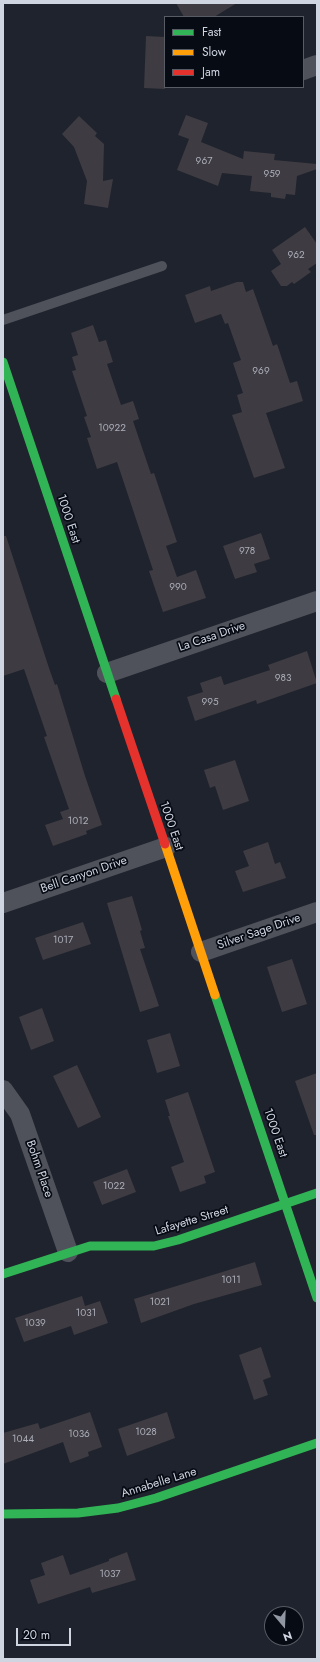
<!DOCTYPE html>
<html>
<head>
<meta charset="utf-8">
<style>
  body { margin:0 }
  #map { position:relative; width:320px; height:1662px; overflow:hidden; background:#1f232d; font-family:Jost,sans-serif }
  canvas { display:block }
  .frame { position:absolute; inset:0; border:4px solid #cfd5e1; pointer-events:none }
  .legend { position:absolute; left:164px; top:16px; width:140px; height:72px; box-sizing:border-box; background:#070b13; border:1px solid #575c65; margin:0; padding:5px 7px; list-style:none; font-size:12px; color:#cfd5e1 }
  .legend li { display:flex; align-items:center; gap:8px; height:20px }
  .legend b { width:20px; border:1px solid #575c65 }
  .north { position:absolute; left:264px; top:1606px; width:40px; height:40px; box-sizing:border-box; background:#070b13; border:1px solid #575c65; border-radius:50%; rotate:161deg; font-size:11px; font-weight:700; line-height:16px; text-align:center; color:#cfd5e1 }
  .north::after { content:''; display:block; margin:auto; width:14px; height:18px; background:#9197a2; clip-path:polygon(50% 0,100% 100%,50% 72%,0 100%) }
  .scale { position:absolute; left:16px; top:1628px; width:55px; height:18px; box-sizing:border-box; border:2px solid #cfd5e1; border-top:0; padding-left:5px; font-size:12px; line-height:14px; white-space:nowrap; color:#cfd5e1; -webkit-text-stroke:3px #070b13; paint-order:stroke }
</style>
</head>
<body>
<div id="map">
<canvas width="320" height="1662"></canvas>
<div class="frame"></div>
<ul class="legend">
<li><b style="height:5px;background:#30b455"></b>Fast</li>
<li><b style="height:5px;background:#ff9f0a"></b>Slow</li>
<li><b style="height:5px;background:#e5322d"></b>Jam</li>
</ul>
<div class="north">N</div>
<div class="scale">20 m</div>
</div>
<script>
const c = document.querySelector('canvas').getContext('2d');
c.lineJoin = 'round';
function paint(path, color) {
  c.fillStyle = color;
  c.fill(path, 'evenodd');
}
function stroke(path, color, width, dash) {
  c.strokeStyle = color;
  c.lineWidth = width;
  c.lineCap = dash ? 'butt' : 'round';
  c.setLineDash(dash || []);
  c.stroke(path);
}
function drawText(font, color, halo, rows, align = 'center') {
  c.font = font + ' Jost,sans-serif';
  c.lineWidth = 3.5;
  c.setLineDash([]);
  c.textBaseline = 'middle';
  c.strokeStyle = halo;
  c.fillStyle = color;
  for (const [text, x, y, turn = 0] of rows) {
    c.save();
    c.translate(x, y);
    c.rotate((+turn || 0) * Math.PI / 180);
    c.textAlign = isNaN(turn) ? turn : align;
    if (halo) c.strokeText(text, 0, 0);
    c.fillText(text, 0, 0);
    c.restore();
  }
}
paint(new Path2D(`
  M176,3H237L214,17H184Z
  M146,36L165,37V89L144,88Z
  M186,115L208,123L201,142L243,159L244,151L275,154L274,160L317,164V169L297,176L295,195L286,194L285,199L271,197V193L250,191L252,176L222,173L218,186L177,170L189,139L178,135Z
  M79,116L97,133L95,136L104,144L103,181L113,179L108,208L84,204L87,181L74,147L62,134Z
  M305,227L317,244V263L308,269L311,272L294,284L292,282L287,286H281L271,271L281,264L272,250Z
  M237,282H243L246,292L253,289L273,346L277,344L290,383L297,381L303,401L266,413L285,468L254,478L232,415L242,412L237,395L243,393L233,363L241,360L228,323L225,324L221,314L195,323L185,295L210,286L211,291Z
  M93,325L99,342L106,340L113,362L107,364L121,405L133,401L139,419L133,421L151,474L154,473L177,542L166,546L177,577L196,570L206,598L163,612L149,571L153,570L117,462L97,469L87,438L91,437L84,417L87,416L72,371L76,370L72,357L78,355L71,333Z
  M261,533L270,559L254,564L257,572L235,579L223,546Z
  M3,536H6L49,668L55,685L57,684L85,776L102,825L86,831L87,834L53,846L45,825L63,819L60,812L69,809L44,737L47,736L24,669L3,676Z
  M307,651L317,683L257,704L256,700L195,721L187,697L203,692L200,683L221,676L224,685L270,670L268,665Z
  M235,760L249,801L223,810L215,786L210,788L204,770Z
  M268,842L275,864L280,862L286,878L243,892L235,871L249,866L243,851Z
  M132,896L142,930L140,931L145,948L140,949L159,1006L140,1012L107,903Z
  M83,922L91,944L43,960L35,938Z
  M292,959L307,1004L282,1012L267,967Z
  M42,1008L54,1041L31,1050L19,1017Z
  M170,1033L180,1066L157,1073L147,1040Z
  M77,1065L101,1117L78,1128L53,1076Z
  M317,1073V1135H314L295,1081Z
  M188,1092L215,1172L204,1176L206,1183L180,1192L171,1167L184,1162L168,1116H170L165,1100Z
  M127,1169L136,1192L102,1205L93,1182Z
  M255,1262L262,1285L194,1304L141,1323L134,1299Z
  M82,1296L85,1306L100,1301L108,1323L74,1335L71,1326L24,1342L15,1318Z
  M261,1347L271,1377L263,1380L268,1395L254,1400L239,1355Z
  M90,1412L102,1447L88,1452L89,1456L70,1463L63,1442L3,1464V1433L38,1423L40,1429Z
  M167,1412L175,1438L127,1456L118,1429Z
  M127,1552L136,1580L92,1593L90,1587L38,1604L30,1580L45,1575L41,1563L63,1555L70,1575L109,1561V1559Z`), '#3e3b42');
stroke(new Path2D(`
  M3,320L162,266`), '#4f525a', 10);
stroke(new Path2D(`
  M303,70L317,65
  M107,673L317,601
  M3,903L166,847
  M201,952L317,912
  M3,1090L20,1114L68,1252`), '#4f525a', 20);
stroke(new Path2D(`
  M3,362L116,699
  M215,995L317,1298
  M3,1274L90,1246H154L178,1240L317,1193
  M3,1514L78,1513L118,1508L156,1498L317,1443`), '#30b455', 9);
stroke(new Path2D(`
  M165,844L215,995`), '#ff9f0a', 9);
stroke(new Path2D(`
  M116,699L165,844`), '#e5322d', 9);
drawText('10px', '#abaeb9', null, [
  ["967",204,162],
  ["959",272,175],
  ["962",296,256],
  ["969",261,372],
  ["10922",112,429],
  ["978",247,552],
  ["990",178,588],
  ["983",283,679],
  ["995",210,703],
  ["1012",78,822],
  ["1017",63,941],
  ["1022",114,1187],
  ["1011",231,1281],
  ["1021",160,1303],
  ["1031",86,1314],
  ["1039",35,1324],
  ["1028",146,1433],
  ["1036",79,1435],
  ["1044",23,1440],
  ["1037",110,1575]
]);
drawText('12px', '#cfd5e1', '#070b13', [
  ["1000 East",68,519,72],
  ["La Casa Drive",212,637,-19],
  ["1000 East",171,826,71],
  ["Bell Canyon Drive",84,875,-19],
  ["Silver Sage Drive",259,932,-19],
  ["1000 East",275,1133,71],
  ["Bohm Place",39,1169,71],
  ["Lafayette Street",192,1221,-17],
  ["Annabelle Lane",159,1483,-17]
]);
</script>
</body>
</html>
